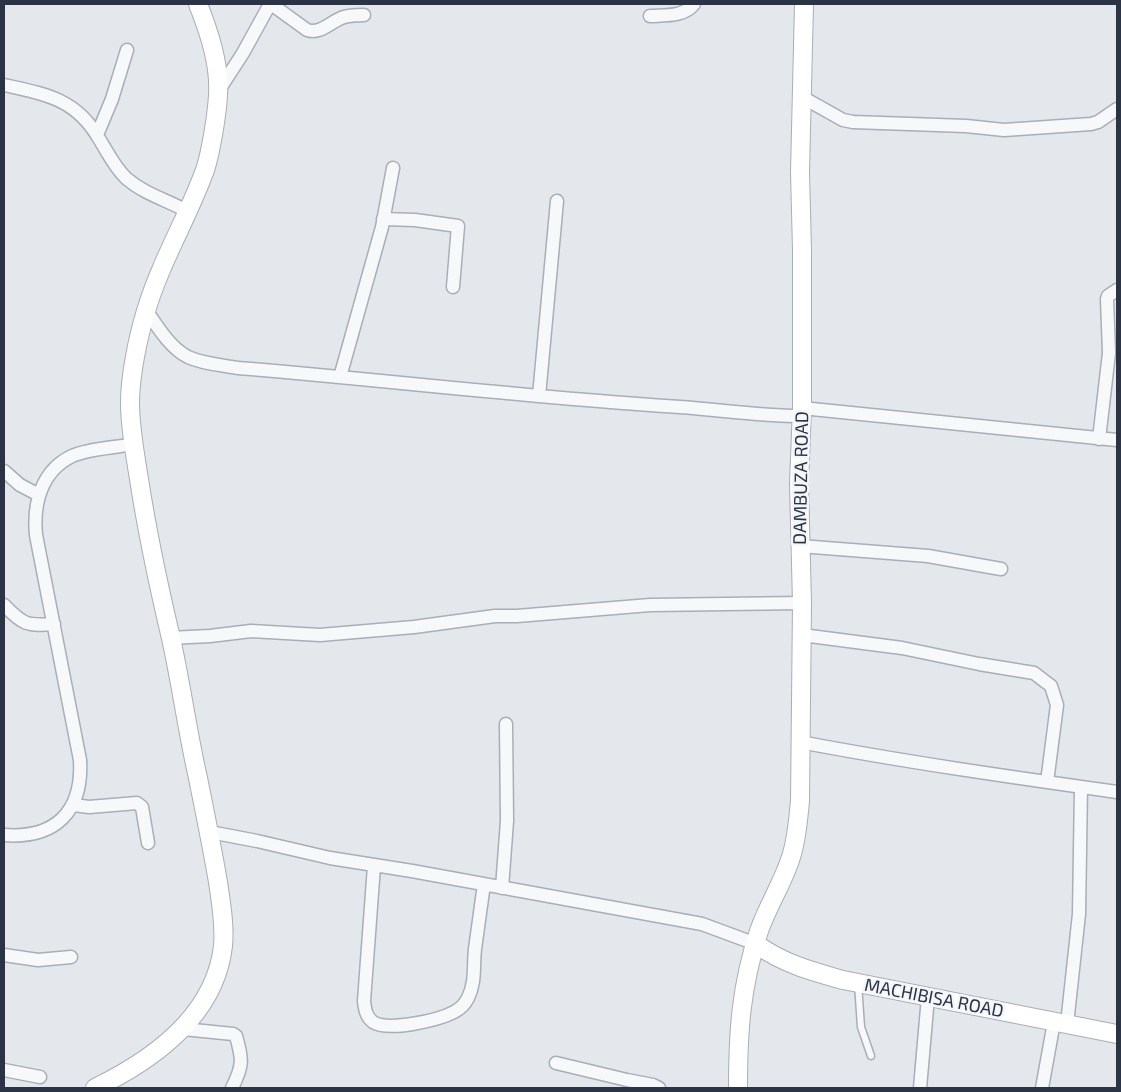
<!DOCTYPE html>
<html>
<head>
<meta charset="utf-8">
<style>
  body { margin:0 }
  #map { position:relative; width:1121px; height:1092px; overflow:hidden; background:#e4e7ec; font-family:"Exo 2",sans-serif }
  canvas { display:block }
  .frame { position:absolute; inset:0; border:5px solid #2b3445; pointer-events:none }
</style>
</head>
<body>
<div id="map">
<canvas width="1121" height="1092"></canvas>
<div class="frame"></div>
</div>
<script>
const c = document.querySelector('canvas').getContext('2d');
c.lineJoin = 'round';
function stroke(path, color, width, dash) {
  c.strokeStyle = color;
  c.lineWidth = width;
  c.lineCap = dash ? 'butt' : 'round';
  c.setLineDash(dash || []);
  c.stroke(path);
}
function drawText(font, color, halo, rows, align = 'center') {
  c.font = font + ' "Exo 2",sans-serif';
  c.lineWidth = 5;
  c.setLineDash([]);
  c.textBaseline = 'middle';
  c.strokeStyle = halo;
  c.fillStyle = color;
  for (const [text, x, y, turn = 0] of rows) {
    c.save();
    c.translate(x, y);
    c.rotate((+turn || 0) * Math.PI / 180);
    c.textAlign = isNaN(turn) ? turn : align;
    if (halo) c.strokeText(text, 0, 0);
    c.fillText(text, 0, 0);
    c.restore();
  }
}
const lane = new Path2D(`
  M858,984L861,1027L871,1056`);
const street = new Path2D(`
  M271,4L307,30C320,35 331,21 344,17C351,15 357,15 364,15
  M650,16C665,15 684,17 694,4
  M4,85C44,94 75,98 98,137C107,151 114,167 126,178C144,194 167,200 187,211
  M219,90L243,53L270,4
  M802,97L843,120L853,122L966,126L1004,130L1091,124L1098,122L1117,109
  M97,135L112,99L127,50
  M383,219L415,220L458,226L453,287
  M146,310C157,326 170,348 188,357C203,364 222,365 238,368C386,380 533,398 680,407C721,410 761,416 801,416
  M340,377L382,227L393,168
  M539,396L557,201
  M802,408L1117,440
  M1099,439L1109,353L1107,299L1108,296L1117,290
  M4,471L20,485L39,495
  M800,546L928,556L1001,569
  M4,605C23,625 27,626 54,624
  M802,635L902,648L979,664L1034,673L1051,686L1057,705L1047,782
  M170,638L210,636L251,631L320,635L414,627L495,616H517L650,605L802,603
  M800,742C905,762 1011,777 1117,792
  M74,805L89,807L137,803L142,807L148,843
  M210,832L257,841L330,858L412,871L702,924L756,944
  M4,835C56,839 83,811 80,760L36,535C33,504 41,471 72,456C90,448 114,448 133,444
  M374,866L364,1001C365,1009 366,1017 373,1022C388,1032 439,1020 454,1012C460,1009 465,1004 468,998C476,982 473,966 475,949C478,928 481,906 484,884
  M502,888L507,821L506,724
  M4,955L38,960L71,957
  M1067,1024L1079,914L1081,787
  M183,1029L233,1034L236,1036C243,1060 243,1066 232,1088
  M556,1063L627,1080L653,1085L659,1088
  M4,1070L40,1077
  M920,1088L928,997
  M1042,1088L1054,1022`);
const secondary = new Path2D(`
  M756,944C784,964 811,971 843,980L1117,1034
  M95,1088C153,1060 215,1016 223,946C225,925 221,903 218,882C212,847 205,813 198,778C187,730 181,682 170,634C158,583 147,531 139,479C135,454 130,428 130,403C130,376 138,337 146,311C160,263 188,217 205,170C211,152 217,114 218,95C220,64 209,32 198,4
  M738,1088C738,1031 741,986 759,931C768,905 783,883 791,857C797,839 798,820 800,801L802,603L799,484L802,408V250L800,172L804,4`);
stroke(lane, '#a9aeb7', 9);
stroke(street, '#a9aeb7', 15);
stroke(secondary, '#a9aeb7', 20);
stroke(lane, '#f7f8fa', 6);
stroke(street, '#f7f8fa', 12);
stroke(secondary, '#fff', 18);
drawText('18px', '#2b3445', '#f4f6f9', [
  ["DAMBUZA ROAD",801,478,-89],
  ["MACHIBISA ROAD",934,998,11]
]);
</script>
</body>
</html>
